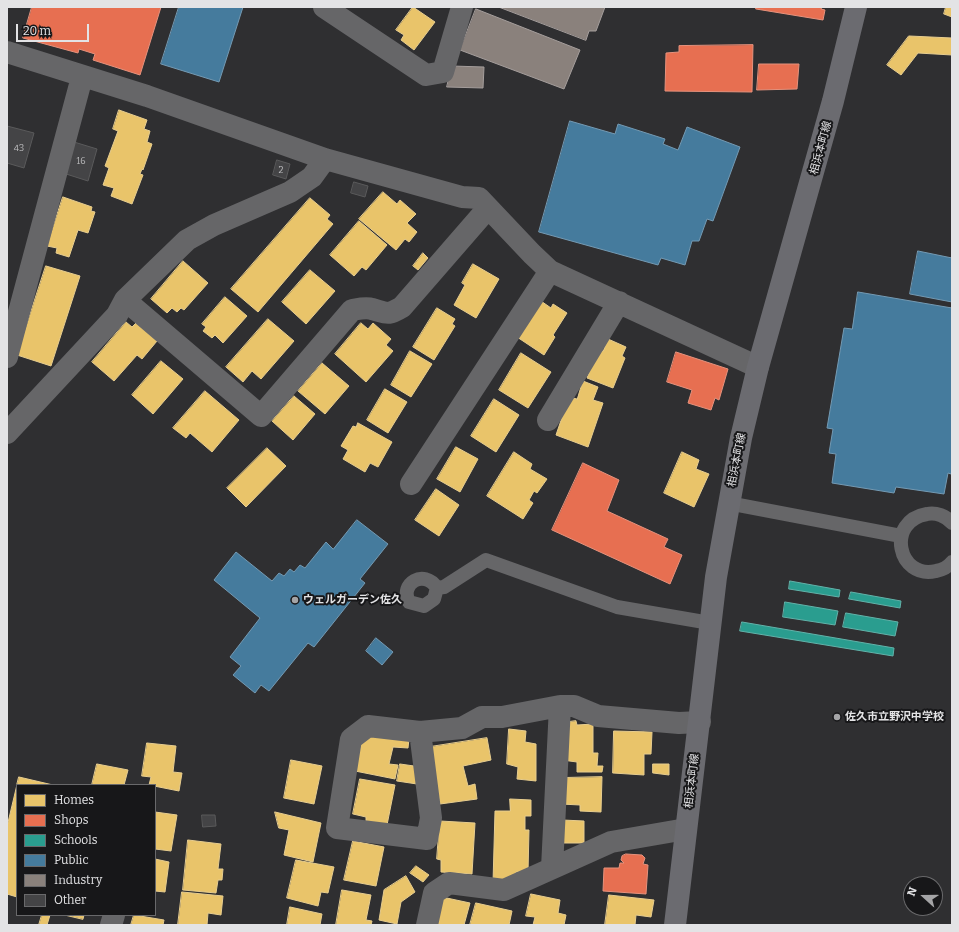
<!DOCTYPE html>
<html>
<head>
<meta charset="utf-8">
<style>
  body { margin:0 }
  #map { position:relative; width:959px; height:932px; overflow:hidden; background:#2f2f31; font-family:Bitter,serif }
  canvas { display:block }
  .frame { position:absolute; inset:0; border:8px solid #e3e3e5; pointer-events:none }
  .legend { position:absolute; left:16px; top:784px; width:140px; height:132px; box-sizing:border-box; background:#171719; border:1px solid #69696b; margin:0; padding:5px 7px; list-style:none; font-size:12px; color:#e3e3e5 }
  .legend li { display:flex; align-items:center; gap:8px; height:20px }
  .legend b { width:20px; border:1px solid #69696b }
  .north { position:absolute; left:903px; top:876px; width:40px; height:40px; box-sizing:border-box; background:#171719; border:1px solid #69696b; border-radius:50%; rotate:291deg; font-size:11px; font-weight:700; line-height:16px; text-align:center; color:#e3e3e5 }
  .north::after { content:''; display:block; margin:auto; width:14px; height:18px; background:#a4a4a6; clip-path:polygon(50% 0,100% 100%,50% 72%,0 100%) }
  .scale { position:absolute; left:16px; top:24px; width:73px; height:18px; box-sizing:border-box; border:2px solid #e3e3e5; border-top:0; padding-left:5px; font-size:12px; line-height:14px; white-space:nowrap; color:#e3e3e5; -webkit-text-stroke:3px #171719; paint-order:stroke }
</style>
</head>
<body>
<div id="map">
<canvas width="959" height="932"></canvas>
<div class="frame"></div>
<ul class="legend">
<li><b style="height:11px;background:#e9c46a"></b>Homes</li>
<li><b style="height:11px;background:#e76f51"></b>Shops</li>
<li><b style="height:11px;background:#2a9d8f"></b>Schools</li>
<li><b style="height:11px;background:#457b9d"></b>Public</li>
<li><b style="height:11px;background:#8a817c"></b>Industry</li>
<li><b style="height:11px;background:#444446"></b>Other</li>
</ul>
<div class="north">N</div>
<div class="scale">20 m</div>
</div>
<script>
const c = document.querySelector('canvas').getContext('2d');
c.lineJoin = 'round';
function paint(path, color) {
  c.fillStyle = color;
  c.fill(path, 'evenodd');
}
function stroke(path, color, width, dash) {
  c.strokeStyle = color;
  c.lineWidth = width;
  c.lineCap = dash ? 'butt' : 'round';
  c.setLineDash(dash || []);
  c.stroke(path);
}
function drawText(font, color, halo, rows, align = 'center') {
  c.font = font + ' Bitter,"Noto Sans JP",serif';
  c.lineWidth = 4;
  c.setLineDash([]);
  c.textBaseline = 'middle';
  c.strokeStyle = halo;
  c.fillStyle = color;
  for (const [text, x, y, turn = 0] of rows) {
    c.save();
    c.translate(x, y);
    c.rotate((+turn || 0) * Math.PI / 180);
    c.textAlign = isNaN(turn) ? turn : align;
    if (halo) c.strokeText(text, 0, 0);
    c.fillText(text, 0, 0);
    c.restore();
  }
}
const homes = new Path2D(`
  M413,7L435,22L414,50L401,40L404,35L396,30Z
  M946,7H952V17L944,14Z
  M909,36L952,38V55L918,53L901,75L887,65Z
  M119,110L147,120L144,129L150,131L147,142L152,144L143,170L142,169L140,174L143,175L132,204L111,196L114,188L103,185L109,168L105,166L118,131L113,129Z
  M383,192L397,204L400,200L416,214L407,223L417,232L409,242L405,239L396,250L359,219Z
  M63,197L92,207L91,211L95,212L88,233L78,230L69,257L56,253L57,248L47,246Z
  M310,198L330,215L327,219L333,224L258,312L231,289Z
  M359,221L387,245L366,270L362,267L354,276L330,255Z
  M423,253L428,258L418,270L413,266Z
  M183,261L208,283L184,310L181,308L177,312L172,308L167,313L151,299Z
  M473,264L499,279L476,318L454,305L465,285L462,283Z
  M46,266L80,276L51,366L17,355Z
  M310,270L335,291L306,324L282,302Z
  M225,297L247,316L223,343L215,335L212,338L203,331L206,327L202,324Z
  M538,299L551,308L553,304L567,313L553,335L555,337L544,355L514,335Z
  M437,308L455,319L452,324L455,326L434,360L413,347Z
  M268,319L294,341L261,379L252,371L243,382L226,367Z
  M126,322L132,327L136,323L157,341L142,359L137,355L114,381L92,362Z
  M361,323L368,329L373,323L391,339L386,345L393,351L366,382L335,354Z
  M608,339L626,347L622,356L625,358L613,388L587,378L598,350L603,351Z
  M410,351L432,364L411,397L391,385Z
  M521,353L551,372L528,408L499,390Z
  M161,361L183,379L153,414L132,395Z
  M322,363L349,386L325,414L298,391Z
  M583,381L598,387L593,400L603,403L588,447L556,435L569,397L577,399Z
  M385,389L407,402L388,433L367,420Z
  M205,391L239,420L212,452L190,433L186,438L173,428Z
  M294,396L315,414L293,440L272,421Z
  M494,399L519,415L496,452L471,436Z
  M358,423L392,442L378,467L370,463L365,472L343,459L348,450L341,446L353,426L356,427Z
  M456,447L478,459L460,492L437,479Z
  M267,448L286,466L246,507L227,488Z
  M514,452L532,464L530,469L547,479L537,493L534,491L529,500L533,503L523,519L487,496Z
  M682,452L699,460L696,469L709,474L694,507L664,493Z
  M436,489L459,505L439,536L415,520Z
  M576,721L577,725L593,724V753H598L597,766H603L602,772H577V762L562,760V723Z
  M509,729L526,731L525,742L536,744V781L517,779L518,767L507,764Z
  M614,731L652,732L651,754H644V775L613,773Z
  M369,735L409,739L408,748L393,747L389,764L398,765L395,779L355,771L361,744Z
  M487,738L491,760L463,766L468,786L475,784L477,799L440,804L430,747Z
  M147,743L176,746L173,772L182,773L179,791L149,785L151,777L142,776Z
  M291,760L322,766L314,804L284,798Z
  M97,764L128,770L124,785H92Z
  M400,764L414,766L417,784L397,781Z
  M653,764H669V775L653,773Z
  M19,777L53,785H17Z
  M602,777L601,812L580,811V805L561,804L562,778Z
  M360,779L395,785L387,825L366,821V817L353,814Z
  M17,785V897L7,894V827Z
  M510,799L531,800V816H525V830H529L528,872H516L515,876L493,883L495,811H510Z
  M155,812L177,815L171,851L155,849Z
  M275,812L321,823L313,862L284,855L289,830L279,828Z
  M562,820L584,821V843H561Z
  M440,821L475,823L472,874L441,872V860L437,859Z
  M188,840L221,844L218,869H223L222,880H218L216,893L183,890Z
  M353,841L384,847L376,886L344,880Z
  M155,859L169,862L165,892L155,891Z
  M296,860L334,867L328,893L321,892L318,906L287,898Z
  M416,866L429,875L423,882L410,873Z
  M406,876L415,892L401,902L397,924L379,920L384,890Z
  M342,890L371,895L366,920L372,921L371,925H336Z
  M182,892L223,896L221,915L208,913L207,925H178Z
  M531,894L560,900L558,913L566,915L564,925H533L535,917L526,916Z
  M609,895L654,900L651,917L636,915L635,925H605Z
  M442,897L470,903L464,925H435Z
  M476,903L512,911L509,925H470Z
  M290,907L322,914L320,925H287Z
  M42,915H50L47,925H39Z
  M65,915H84L83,919Z
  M134,915L164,920L163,925H131Z`);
paint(homes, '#e9c46a');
stroke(homes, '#e7cd8f', 1);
const shops = new Path2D(`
  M32,7H161L140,75L93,60L95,54L79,49L78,53L23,38Z
  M756,7H822L821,9L825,10L823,20L756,9Z
  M753,45L752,92L665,91L666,53L679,52V46Z
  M759,64H799L797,89L757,90Z
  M676,352L728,369L719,400L715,398L711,410L688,403L692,390L667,382Z
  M583,463L619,480L607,511L668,539L664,547L682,555L670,584L552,530Z
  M626,854L642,855L645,858L643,864L648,865L646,894L603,891L604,868H619L620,863H624L621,860L622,856Z`);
paint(shops, '#e76f51');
stroke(shops, '#e6927d', 1);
const schools = new Path2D(`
  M790,581L840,590L839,597L789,589Z
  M851,592L901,601L900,608L849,599Z
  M785,602L838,611L835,625L783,617Z
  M846,613L898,622L895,636L843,627Z
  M742,622L894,648L893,656L740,631Z`);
paint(schools, '#2a9d8f');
stroke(schools, '#62b2a9', 1);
const public = new Path2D(`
  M179,7H243L219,82L161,64Z
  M570,121L615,134L618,124L665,139L663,144L678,150L687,127L740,147L713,221L707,219L699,241H692L685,265L661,258L658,265L539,232Z
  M918,251L952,258V302L910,294Z
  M858,292L952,308V471L951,474L948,473L944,494L896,487L894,493L832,483L836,454L829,453L833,429L827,428L844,328L852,329Z
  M357,520L388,544L360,579L365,583L314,647L308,643L269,691L261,685L255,693L233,675L241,666L230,657L260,618L214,580L236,552L272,581L279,573L284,576L290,569L294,572L300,565L305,568L326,542L333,549Z
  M376,638L393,652L382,665L366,651Z`);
paint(public, '#457b9d');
stroke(public, '#749ab3', 1);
const industry = new Path2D(`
  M499,7H605L596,31H589L586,40Z
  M476,9L580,50L564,89L460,50Z
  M452,66L484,67L483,88L447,87Z`);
paint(industry, '#8a817c');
stroke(industry, '#a59e9c', 1);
const building = new Path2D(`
  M7,126L34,133L24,168L7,163Z
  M74,142L97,149L88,181L63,173Z
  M277,160L290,164L286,179L273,175Z
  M354,182L368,186L365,197L351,193Z
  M202,815H215L216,826L203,827Z`);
paint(building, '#444446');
stroke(building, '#5a5a5b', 1);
stroke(new Path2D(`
  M728,503L901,536
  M952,523C946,516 936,512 927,514C885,521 898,580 936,571C942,570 948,567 952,562
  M437,588C424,568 399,584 409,602L424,606L434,599L437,588L444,587L486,560L617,607L710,623`), '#666668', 14);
stroke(new Path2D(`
  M324,7L426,75L443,72L462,7
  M7,52L147,96L325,159L462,197L479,198L532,254L550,271L758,367
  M325,159L312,177L290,192L214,225L187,240L125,300L261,416L352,310C358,309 366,307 372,309C387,313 387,316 402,307L488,208
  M7,357L82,77
  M548,420L619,302
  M7,433L117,315L125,300
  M411,484L550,271
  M420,732L431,818L427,839L337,828L351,739L368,726L420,732L462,728L482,717H502L560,706H574L598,716L679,723L700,722
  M552,868L560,706
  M111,925L114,915
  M427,925L434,893L449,883L504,890L611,842L686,829`), '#666668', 22);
stroke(new Path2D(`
  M675,925L716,577L741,438L758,367L833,101L856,7`), '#6b6b70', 22);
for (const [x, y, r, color] of [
  [295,600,4,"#a4a4a6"],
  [837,717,4,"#a4a4a6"]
]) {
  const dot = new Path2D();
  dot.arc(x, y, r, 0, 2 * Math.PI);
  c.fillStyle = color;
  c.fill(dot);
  stroke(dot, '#171719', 1.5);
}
drawText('9px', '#bbbbbd', null, [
  ["43",19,148],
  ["16",81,161],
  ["2",281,170]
]);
drawText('11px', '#e3e3e5', '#171719', [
  ["相浜本町線",821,148,-75],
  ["相浜本町線",737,460,-79],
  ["相浜本町線",692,781,-83]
]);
drawText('bold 11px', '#e3e3e5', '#171719', [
  ["ウェルガーデン佐久",303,600],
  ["佐久市立野沢中学校",845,717]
], 'left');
</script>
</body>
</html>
